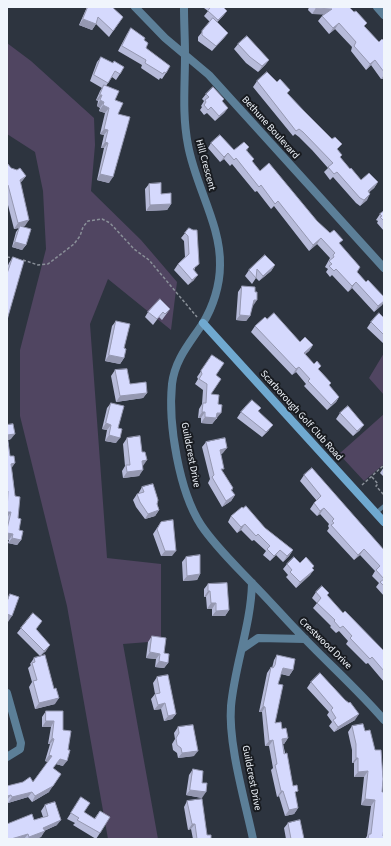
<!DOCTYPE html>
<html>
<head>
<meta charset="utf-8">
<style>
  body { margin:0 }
  #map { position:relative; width:391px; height:846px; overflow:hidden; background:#2d343f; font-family:"Source Sans 3",sans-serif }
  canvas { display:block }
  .frame { position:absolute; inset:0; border:8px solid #f0f5fc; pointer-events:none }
</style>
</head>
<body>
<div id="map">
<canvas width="391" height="846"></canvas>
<div class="frame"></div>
</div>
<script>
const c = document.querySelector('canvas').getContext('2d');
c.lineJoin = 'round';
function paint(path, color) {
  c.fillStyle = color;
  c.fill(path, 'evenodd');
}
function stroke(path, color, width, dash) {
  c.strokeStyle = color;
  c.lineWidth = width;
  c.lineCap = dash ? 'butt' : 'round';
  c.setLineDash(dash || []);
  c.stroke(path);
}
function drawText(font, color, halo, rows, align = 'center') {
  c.font = font + ' "Source Sans 3",sans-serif';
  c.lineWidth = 4;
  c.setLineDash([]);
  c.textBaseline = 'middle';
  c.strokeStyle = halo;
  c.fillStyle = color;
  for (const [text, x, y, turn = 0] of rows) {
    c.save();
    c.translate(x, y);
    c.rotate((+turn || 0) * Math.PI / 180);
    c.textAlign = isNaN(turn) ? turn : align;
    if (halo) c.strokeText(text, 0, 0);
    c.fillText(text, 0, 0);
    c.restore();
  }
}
paint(new Path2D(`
  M7,43L31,61L94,118L95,145L91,191L141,240L177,282L171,330L108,279L90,324L107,558L161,564V641L123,644L158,839H108L67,606L20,416V350L46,249L43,191L35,152L7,134Z
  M384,353V395L369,378Z
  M384,414V464L364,481L339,454Z`), '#504561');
stroke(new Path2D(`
  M7,257L13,258
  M23,260L38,265L48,264L74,244L80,236L83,227L88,221L102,219L110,223L134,249L149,260L197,317
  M372,477L378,484L376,486L384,495
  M362,485L384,465`), '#8a9099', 1.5, [3, 2]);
stroke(new Path2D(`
  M376,513L384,506`), '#5c7f98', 4);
stroke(new Path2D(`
  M135,7L165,38L209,75L384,268
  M184,7C184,23 185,39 185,56C185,85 182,115 188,145C195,185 221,225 220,265C220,285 213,307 203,323C190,343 175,359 172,384C168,424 179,491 201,525C215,546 234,564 252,583C270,601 287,621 305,639C331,666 359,691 384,720
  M377,7L384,15
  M252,583C251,625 235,664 231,706C228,744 245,801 253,839
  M242,649L258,638L305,639
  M7,693L21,743L20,749L7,757`), '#5c7f98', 8);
stroke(new Path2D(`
  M203,323L384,522`), '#70a9d0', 8);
paint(new Path2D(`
  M87,7H112L123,17L109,37L96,24L92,30L79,25Z
  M205,7H223L227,11L223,16L217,22L228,33L224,38L212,51L198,41V37L210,22L204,16L208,11L204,8Z
  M309,7H349L364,26L379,42L384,41V79H381L371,65L366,70L351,51L352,47L335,29L329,34L318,21L322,16L324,14H312L308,10Z
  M131,28L144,40L146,48L166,73L162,79L160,78L159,80L141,68L142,65L118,51L127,34Z
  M238,44L269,60L265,65L258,72L246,63L234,49Z
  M101,57L120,74L116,80L112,77L106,86L115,100L118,114L109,183L97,180L104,148H101L104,135L100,134L105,113L99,111L100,108L97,106L98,101L96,100L100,91L102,88L90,81L97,62Z
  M257,81L290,90L287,94L338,150L340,158L350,169L361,180L378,182L374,188L369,192L367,200L360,206L356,203L333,177L330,180L324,172L328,168L312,150L299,137L295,134L293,136L253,87Z
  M206,94L224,99L222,102L228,108L224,113L215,121L207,113L204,115L200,110L202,107L201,106L204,101L202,99Z
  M211,143L234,150L249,147L247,150L252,162L260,171L317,221L340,244L357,272L366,282L384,297V301L382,305L374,312L352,288L348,292L332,275L330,277L326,272L328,269L325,267L330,258L317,244L309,251L274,206L271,209L257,191L255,192L232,164L230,166L224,159L220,162L208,148Z
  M7,163L11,168L26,176L22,181L20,183L25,226L21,227L26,245L22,250L12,247L16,232L19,228L14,229L7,201Z
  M149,184L161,194L171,204L167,210L146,211L145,189Z
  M384,211V231L377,223L378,221L376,220L380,214Z
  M189,228L195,269L194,270V280L188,285L174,270L178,264L185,257L184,241L181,238Z
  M13,257L7,320V321V268L9,263Z
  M275,265L271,271L259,281L256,278L252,284L245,276L249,270Z
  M242,286L255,292L250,316L246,321L236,320L238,292Z
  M170,309L162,320L159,317L153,325L145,317L148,312Z
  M384,318V344L367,328L371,322Z
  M267,319L300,342L313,345L309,351L305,354L331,383L329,386L339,397L336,402L327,410L304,386L306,384L296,372L292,375L251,332L255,326Z
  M116,321L124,348V358L120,364L105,361L112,326Z
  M212,355L216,375L211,394L218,404L217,419H216L212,424L201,423V418H198L199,409L202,404L203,390L195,384L198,379L197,377Z
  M115,370L130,384L147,393L143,398L116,402L111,376Z
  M111,403L118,428L116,443L105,441L107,430L102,429L107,408Z
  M259,411L269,430L262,437L237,418L241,412Z
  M340,413L360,430L353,436L336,419Z
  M7,425L11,439L8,440L18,518L19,530L21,540L17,545L8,543L9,540L7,539Z
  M127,438L143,466L139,476L123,478L122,471L125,466L123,444Z
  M206,442L223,453L221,454L222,471L233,488L232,491L235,495L231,501L222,507L208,483L210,479L202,447Z
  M384,467V477L380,473Z
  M304,475L384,550V596L376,587L379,583L372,576L375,571L360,555L354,560L327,531L329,528L328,526L329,524L320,514L317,516L310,509L314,503L317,501L300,481Z
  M142,487L157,504L159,510L155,516L145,519L136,507L133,500L137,494H138Z
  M231,516L265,528L293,550L289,556L283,562L276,555L270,561L263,555L266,551L254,540L252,541L241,530L237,533L228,522Z
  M161,522L172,556H161L153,534Z
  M186,557L200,574L197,580L183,581L182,562Z
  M300,563L314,566L310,575L296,588L286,577L288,575L283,569L287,564Z
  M208,584L229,610L225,616H212V609H207L206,597H204V589Z
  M316,592L329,593L327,596L343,613L384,651V682L368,663L366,664L346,644L348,641L339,631L336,633L330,627L331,626L313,608L317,603L312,598Z
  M42,621L36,629L46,651L40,656L17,633L21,628Z
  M152,636L164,653L168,663L164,668L155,667L156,659L146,658L148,642Z
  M277,655L293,670L289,676L281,674L278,684L275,723L282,729L288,738L284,744H283L298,808L294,814L285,816L279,796L277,797L271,770L273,768L269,746H265L262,712H259L267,673L271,667L272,668L274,660Z
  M34,658L54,689L55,704L35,709L29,687L32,682L28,668L31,665L30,664Z
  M157,677L176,714L172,719L164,721L161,709L154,710L151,699L155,694L153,683Z
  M311,682L355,720L334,732L329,726L332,722L327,715L329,712L307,688Z
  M46,711H63V766L56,764L53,768L49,792L32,802L28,797L8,803L7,800V786L33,782L48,762L45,761L50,744H48L51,727H42V717Z
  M352,726L365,731L382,792L383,836L384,839H365L367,836L371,806L361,805L364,777H354V763H352V750L348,732Z
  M178,727L194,756L178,758L177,753L173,750L172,744L175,739L174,733Z
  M193,769L202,783V798L186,795L189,775Z
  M81,797L84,812L94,819L100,811V833L96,839L73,825L75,823L67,819Z
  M187,801L207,835L211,839H193L191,829L188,830L184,807Z
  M45,805L57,825L44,831L41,837L35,839H7L34,820L43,817L41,811Z
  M288,823L304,839H286L284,828Z`), '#b7bbda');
paint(new Path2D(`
  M316,8L332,9L328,15L312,14Z
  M227,11L223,16L214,26L218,20Z
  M83,19L96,24L92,30L79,25Z
  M339,23L335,29L329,34L333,28Z
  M269,60L265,65L258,72L262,66Z
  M375,60L371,65L366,70L370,64Z
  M384,75V79H381Z
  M100,95H102L98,101L96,100Z
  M100,100L104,102L100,108L97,106Z
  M103,105L109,108L105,113L99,111Z
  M228,108L224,113L215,121L219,116Z
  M104,129L108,130L104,135L100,134Z
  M105,142L108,143L104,148H101Z
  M228,153L224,159L220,162L224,157Z
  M100,174L113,177L109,183L97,180Z
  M26,176L22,181L16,186L20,180Z
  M378,182L374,188L364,197L368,191Z
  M370,194L367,200L360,206L364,200Z
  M171,204L167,210L146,211L150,205Z
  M29,220L25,226L14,229L18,223Z
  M321,238L317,244L309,251L313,245Z
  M15,242L26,245L22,250L12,247Z
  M275,265L271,271L259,281L263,276Z
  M198,275L194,280L188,285L192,280Z
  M356,282L352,288L348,292L352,286Z
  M254,300H257L253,306Z
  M384,301L382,305L374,312L378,306Z
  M240,315L250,316L246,321L236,320Z
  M313,345L309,351L300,359L304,353Z
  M109,355L124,358L120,364L105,361Z
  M299,367L296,372L292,375L296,369Z
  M147,393L143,398L116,402L120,396Z
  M339,397L336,402L327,410L331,405Z
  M202,412H205L201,418H198Z
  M217,413H221L212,424L201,423L205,417Z
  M106,423L111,425L107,430L102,429Z
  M273,425L269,430L262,437L266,432Z
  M364,425L360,430L353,436L357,431Z
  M15,434L11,439L7,440V435Z
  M109,435L120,438L116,443L105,441Z
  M227,448L223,453L216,455L220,450Z
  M147,460L143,466H138L142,461Z
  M15,463L11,469V464Z
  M143,470L139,476L123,478L127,472Z
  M235,495L231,501L222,507L226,501Z
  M324,508L320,514L317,516L320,511Z
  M159,510L155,516L145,519L148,514Z
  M7,512H11L7,518Z
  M245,524L241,530L237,533L241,527Z
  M7,533L13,534L9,540L7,539Z
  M12,538L21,540L17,545L8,543Z
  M364,549L360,555L354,560L358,555Z
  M280,550L276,555L270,561L274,556Z
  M293,550L289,556L283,562L287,556Z
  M165,551H176L172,556H161Z
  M314,570L310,575L296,588L300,582Z
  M200,574L197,580L183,581L187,576Z
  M208,591H210L206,597H204Z
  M211,603H216L212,609H207Z
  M229,610L225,616H212L216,611Z
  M7,614L12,616L8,622L7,621Z
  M50,645L46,651L40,656L44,651Z
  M150,652L160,654L156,659L146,658Z
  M159,661L168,663L164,668L155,667Z
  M283,668L293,670L289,676L279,673Z
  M59,698L55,704L35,709L39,703Z
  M165,703L161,709L154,710L158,705Z
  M263,706L265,707L262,712H259Z
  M176,714L172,719L164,721L168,716Z
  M359,714L355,720L334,732L338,727Z
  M46,721H54L51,727H42Z
  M52,738L54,739L50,744H48Z
  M288,738L284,744L278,745L282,739Z
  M273,740L269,746H265L269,741Z
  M198,751L194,756L178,758L182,753Z
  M49,755L52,756L48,762L45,761Z
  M356,758H358L354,763H352Z
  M60,759L67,761L63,766L56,764Z
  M368,771L364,777H354L358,772Z
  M61,774L49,792L32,802L35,796Z
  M190,790L206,792L202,798L186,795Z
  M281,791H283L279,796L277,797Z
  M32,792L28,797L8,803L12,797Z
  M11,795L7,800V796Z
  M365,799L375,800L371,806L361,805Z
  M298,808L294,814L285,816L289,810Z
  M61,820L57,825L39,833L43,828Z
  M192,824H195L191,829L188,830Z
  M45,831L41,837L35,839H27L29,837Z
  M28,834L24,839H11Z`), '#9598b1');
const building = new Path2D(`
  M88,7H112L123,17L113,31L98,17L96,24L83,19Z
  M211,7H223L227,11L218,20L208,11Z
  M315,7H349L354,12L356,11L367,23L364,26L379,42L382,39L384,41V72L375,60L370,64L354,46L356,42L339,23L333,28L322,16L332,9L316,8Z
  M213,18L228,33L216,46L202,35V31Z
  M131,28L145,38L144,40L148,43L146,48L170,66L166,73L164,72L163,74L145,63L146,60L122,46Z
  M247,36L269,60L262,66L250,57L238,44Z
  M101,57L113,63L114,61L124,67L120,74L115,71L108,83L94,75Z
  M267,72L277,82L280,79L290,90L287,93L304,111L332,139L335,137L342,144L337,149L342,155L340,157L350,169L351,168L361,180L369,173L378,182L368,191L370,194L364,200L360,198L337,172L334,174L328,167L333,163L303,132L299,129L296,131L257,81Z
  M104,85L119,91L115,100L123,103L118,114L130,117L113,177L100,174L108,143L105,142L108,130L104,129L109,108L103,105L104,102L100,100L102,95H100Z
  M213,87L224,99L222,101L228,108L219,116L211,107L208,110L204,105L206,102L205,100L209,97L206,94Z
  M220,135L234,150L244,142L249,147L246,150L254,159L252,161L260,171L269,163L317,221L330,233L334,230L343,240L339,243L360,267L357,272L366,282L368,280L384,297V301L378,306L356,282L352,286L336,269L334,271L329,266L332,264L329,261L334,257L333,255L335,253L321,238L313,245L278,201L275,204L261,185L259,187L236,158L234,160L228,153L224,157L211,143Z
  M7,163L11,168L17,170L20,168L26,176L20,180L29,220L18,223L8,185L7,184Z
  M161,183V194L171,193V204L150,205L149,184Z
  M384,211V221L380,217L382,216L380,214Z
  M20,226L31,229L26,245L15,242Z
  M189,228L193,230H197L199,264L193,269L198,275L192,280L178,264L189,254L188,236L185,233Z
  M265,255L275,265L263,276L257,269L256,278L249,270Z
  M13,257L24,261L7,320V274Z
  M242,286L255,287V292H257V300H254L250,316L240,315Z
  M160,299L170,309L165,314L163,312L157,319L148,312Z
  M274,313L300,342L305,337L313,345L304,353L314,364L317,361L321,366L318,369L331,383L329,385L339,397L331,405L308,381L310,379L299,367L296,369L255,326L265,317L267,319Z
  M379,313L384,318V335L371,322Z
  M116,321L130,324L124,348L126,349L124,358L109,355Z
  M212,355L224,363L216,375L221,379L211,394L219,395L218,404L222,405L221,413H217L216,418L205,417V412H202L203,403H206L207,384L199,379L202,374L201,371Z
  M127,369L130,384L146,382L147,393L120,396L115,370Z
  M252,400L261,408L258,411L273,425L266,432L241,412Z
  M111,403L124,406L118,428L122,429L120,438L109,435L111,425L106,423Z
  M348,406L364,425L357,431L340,413Z
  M13,424L15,434L7,435L10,456H14L15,463L11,464L15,496L20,497L18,518L21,519L19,530L23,531L21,540L12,538L13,534L7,533V529L11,512H7L8,491H7V425Z
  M140,436L142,452H145L147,460L142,461L143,470L127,472L126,465H130L127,438Z
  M225,438L227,448L220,450L224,469H221L233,488L231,490L235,495L226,501L212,477L214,475L206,442Z
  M312,468L384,550V586L380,582L384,579L376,570L380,566L364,549L358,555L331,525L334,523L332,521L334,519L324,508L320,511L314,503L321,496L304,475Z
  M153,484L158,500L157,504L159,510L148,514L140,502L137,494L144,492L142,487Z
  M246,506L265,528L293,550L287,556L280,550L274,556L267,549L270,546L258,534L256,536L245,524L241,527L231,516L242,507L243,508Z
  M173,520L176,551H165L157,529L161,522Z
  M200,555V574L187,576L186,557Z
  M294,557L300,563L306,557L314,566L312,568L314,570L300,582L290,572L292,570L287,564Z
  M227,583L229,610L216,611V603H211L210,591H208V584Z
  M322,586L329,593L327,595L343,613L345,611L384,651V671L372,657L370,659L350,638L352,636L343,626L340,628L334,621L335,620L317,603L321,598L316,592Z
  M10,594L19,597L12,616L7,614V602Z
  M33,613L42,621L36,629L50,645L44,651L21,628Z
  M152,636L166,638L164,653L169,654L168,663L159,661L160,654L150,652Z
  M45,655L54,689L56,688L59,698L39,703L33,681L37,680L32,663L35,662L34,658Z
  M277,655L295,659L293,670L283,668L278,684L283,685L275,723L281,722L282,729L286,728L288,738L282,739L284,754L287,753L292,781L293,786L297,785L298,791L295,792L298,808L289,810L283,791H281L275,765L277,764L273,740L269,741L265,707L263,706L271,667L273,668L275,665Z
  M320,673L345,700L349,703L350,702L359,714L338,727L333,720L336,718L331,710L333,708L311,682Z
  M168,675L176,714L168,716L165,703L158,705L155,694L160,693L157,677Z
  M46,711H63V730L71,731L68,750H70L67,761L60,759L53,768L61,774L53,786L35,796L32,792L12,797L11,795L7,796V786L23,782L30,777L33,782L52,756L49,755L54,739L52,738L54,721H46Z
  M363,724L365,731L370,730L375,750H381L383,779L382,792H384V827L383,836H384V839H368L369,834H371L375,800L365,799L368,771L358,772V758H356V744L352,726Z
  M193,725L198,751L182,753L181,748L177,745L176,738L179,733L178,727Z
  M193,769L203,771L202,783H207L206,792L190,790Z
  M81,797L90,803L84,812L95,819L100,811L110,817L100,833L77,820L79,818L71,813Z
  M202,799L207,835H211V839H197L195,824H192L187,801Z
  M55,802L61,820L43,828L45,831L29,837L28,834L11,839H7V824L32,814L34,820L48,816L45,805Z
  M300,820L304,839H291L288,823Z`);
paint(building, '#d5d9fd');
stroke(building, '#9598b1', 1);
drawText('10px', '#f0f5fc', '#181b20', [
  ["Bethune Boulevard",270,128,48],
  ["Hill Crescent",205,165,75],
  ["Scarborough Golf Club Road",301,416,48],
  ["Guildcrest Drive",190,455,79],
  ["Crestwood Drive",325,644,44],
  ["Guildcrest Drive",251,778,79]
]);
</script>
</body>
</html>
